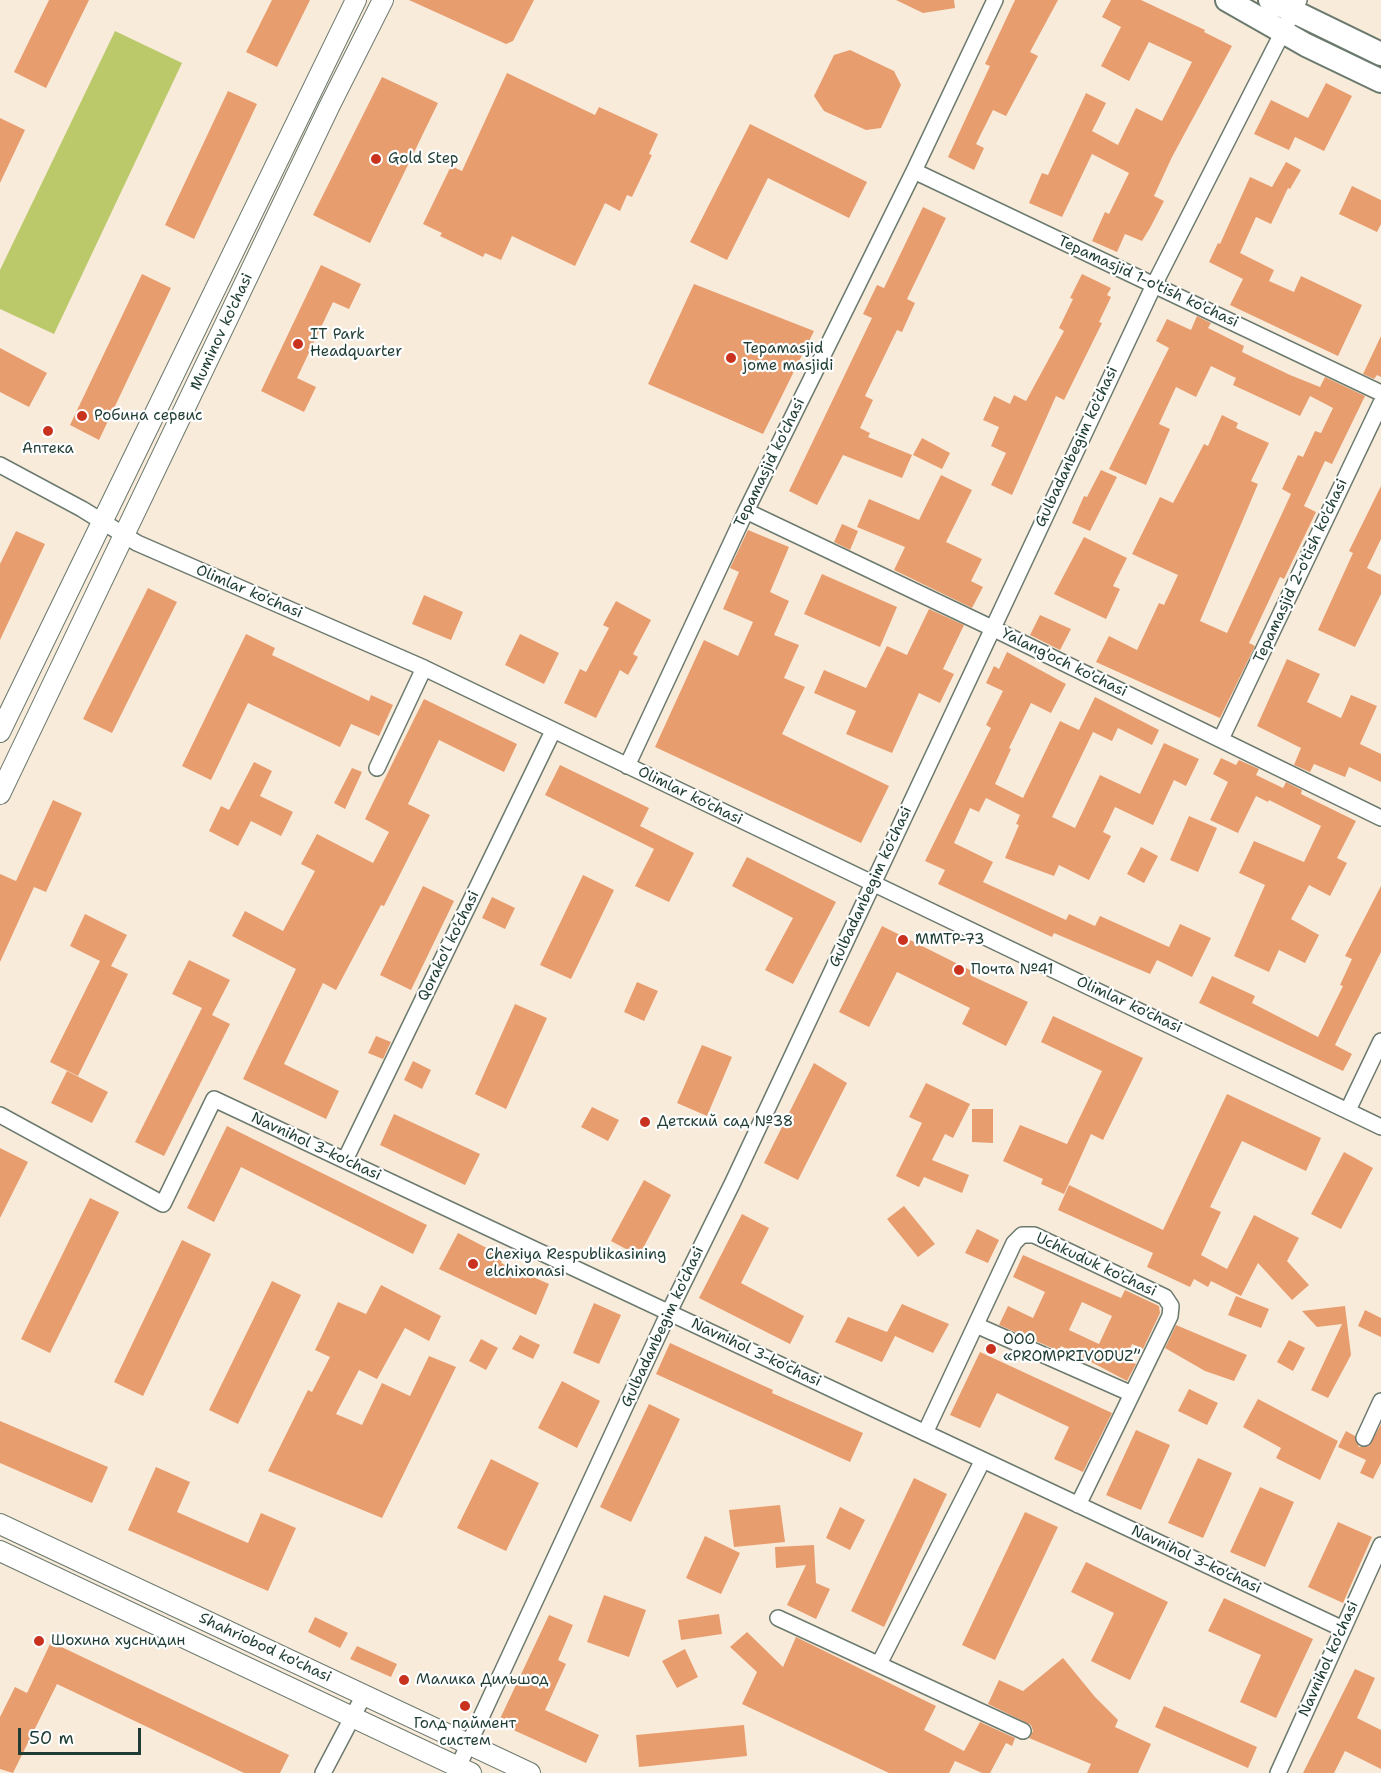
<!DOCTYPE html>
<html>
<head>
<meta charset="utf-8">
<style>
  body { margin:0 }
  #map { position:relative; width:1381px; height:1773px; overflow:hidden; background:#f9ebda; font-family:"Shantell Sans",sans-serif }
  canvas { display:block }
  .scale { position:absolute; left:18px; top:1728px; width:123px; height:27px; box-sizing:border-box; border:3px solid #1f3d34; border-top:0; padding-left:8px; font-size:18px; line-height:21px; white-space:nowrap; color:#1f3d34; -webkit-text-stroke:4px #fff; paint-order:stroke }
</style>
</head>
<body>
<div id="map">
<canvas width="1381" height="1773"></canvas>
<div class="scale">50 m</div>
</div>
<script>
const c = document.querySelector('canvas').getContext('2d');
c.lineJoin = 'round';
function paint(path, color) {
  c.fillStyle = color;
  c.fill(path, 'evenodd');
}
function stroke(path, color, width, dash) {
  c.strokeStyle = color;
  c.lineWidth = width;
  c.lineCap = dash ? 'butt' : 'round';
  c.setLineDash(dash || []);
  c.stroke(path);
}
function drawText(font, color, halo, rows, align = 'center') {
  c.font = font + ' "Shantell Sans",sans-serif';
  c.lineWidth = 4.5;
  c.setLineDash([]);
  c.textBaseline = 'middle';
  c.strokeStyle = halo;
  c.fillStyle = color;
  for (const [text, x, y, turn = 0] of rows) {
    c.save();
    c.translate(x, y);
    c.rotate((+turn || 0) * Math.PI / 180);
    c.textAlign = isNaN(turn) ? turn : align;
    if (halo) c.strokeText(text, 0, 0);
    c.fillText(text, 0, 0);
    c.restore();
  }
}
paint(new Path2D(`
  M115,31L182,63L54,334L0,309V270Z`), '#bbc96b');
paint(new Path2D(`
  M49,0H89L46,88L14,72Z
  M272,0H310L277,67L246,52Z
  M409,0H534L513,41L506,44Z
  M896,0H954L955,8L923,13Z
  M1015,0H1058L1030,52L1038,56L1006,116L993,110L976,144L984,148L974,170L948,157L990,66L985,64Z
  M1111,0H1141L1205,30L1204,32L1232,46L1172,157L1154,196L1164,201L1150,228L1142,241L1125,234L1117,252L1092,241L1105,212L1109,214L1129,173L1092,154L1062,217L1029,203L1042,173L1048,175L1086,93L1106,103L1092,131L1118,145L1136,108L1162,121L1192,62L1149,42L1129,81L1101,66L1121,27L1102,17Z
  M850,50L894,71L901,85L881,128L866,130L824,111L814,96L834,55Z
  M507,73L595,115L599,107L658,134L649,154L652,155L632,197L627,195L620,211L605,203L575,266L512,236L501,260L485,253L483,257L440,236L442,233L423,224L451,166L462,171Z
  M382,77L438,103L370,243L313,215Z
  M1326,83L1352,96L1324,151L1295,137L1289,150L1254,134L1271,100L1308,118Z
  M228,91L257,104L194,239L165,225Z
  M0,118L25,130L0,183Z
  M750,124L867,182L849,218L768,178L727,260L690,242Z
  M1286,162L1301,170L1290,189L1288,188L1271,224L1256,217L1240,253L1274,270L1269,281L1294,292L1301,276L1362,305L1338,356L1230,305L1243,279L1209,262L1218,243L1220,244L1250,177L1272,187Z
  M1352,186L1381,200V224L1377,232L1339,214Z
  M923,207L946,218L907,299L915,303L902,332L897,330L865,396L873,400L860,428L870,433L868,437L912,455L902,478L843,455L817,505L789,491L872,318L863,314L877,285L884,288Z
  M321,265L361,284L349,309L333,302L297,378L316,387L304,412L261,391Z
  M142,274L171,288L99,440L70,425Z
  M1082,274L1111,288L1107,295L1111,297L1099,322L1102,323L1064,400L1056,396L1012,495L991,485L1006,453L991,446L999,427L983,420L994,396L1010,404L1014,395L1026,401L1064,331L1059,328L1073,299L1070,298Z
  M694,284L814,331L763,434L648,384Z
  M1197,316L1211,323L1208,328L1244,346L1242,352L1290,375L1320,387L1325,377L1365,396L1332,464L1325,461L1304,506L1316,512L1284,579L1280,577L1249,643L1255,646L1220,718L1096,662L1109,636L1137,650L1159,603L1164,605L1178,575L1132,554L1160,497L1173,503L1204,444L1208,446L1222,415L1238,423L1236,428L1269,443L1251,481L1258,484L1200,621L1227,633L1291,494L1282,489L1298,455L1303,457L1315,431L1321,433L1333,408L1310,396L1300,416L1233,385L1236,378L1211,366L1196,397L1176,387L1159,424L1170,429L1146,485L1109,469L1169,348L1156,341L1167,319L1191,330Z
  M1381,336V377L1377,375L1374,379L1363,374Z
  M0,348L47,373L29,407L0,392Z
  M922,438L950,453L942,469L913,455Z
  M1101,470L1117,477L1090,531L1072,523L1084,496L1087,497Z
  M941,475L972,490L946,542L982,559L971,581L983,587L972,608L894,570L905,547L857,527L869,499L919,520Z
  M1381,486V539L1367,568L1381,575V594L1355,647L1318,630L1353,553L1349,551Z
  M842,524L858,531L850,550L834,542Z
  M748,530L789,547L770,592L789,601L774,635L799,645L784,678L805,687L782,734L889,786L861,843L655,747L704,640L738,656L753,622L723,609L739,572L730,568Z
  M16,531L45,544L0,640V564Z
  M1084,537L1127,558L1113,586L1120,589L1106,619L1054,594Z
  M822,574L897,607L880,647L804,614Z
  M148,588L177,602L112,733L83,719Z
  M424,595L463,612L451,640L412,624Z
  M616,601L651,620L633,654L638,657L628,675L620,670L596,718L564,703L580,669L586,672L609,628L603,625Z
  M929,609L964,625L943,669L954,674L940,703L919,693L892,753L846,734L856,711L814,693L824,670L866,688L887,646L907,655Z
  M1040,615L1071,629L1060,650L1030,635Z
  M246,634L275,648L272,655L369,701L371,695L393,705L379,736L351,724L340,747L248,703L211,780L182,766Z
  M520,634L559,653L544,684L505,665Z
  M1007,652L1066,684L1051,713L1031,703L1009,748L1011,749L995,784L1023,798L1060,721L1079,730L1095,697L1159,730L1152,745L1118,728L1112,741L1093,732L1052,817L1075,828L1100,775L1140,794L1164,743L1199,759L1186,786L1174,780L1153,825L1115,807L1103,832L1111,836L1089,880L1059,865L1054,876L1005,858L1019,825L1016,824L1020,815L986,798L979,812L970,808L954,843L993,862L983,882L1066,920L1069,914L1095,926L1100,916L1169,947L1180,924L1211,938L1192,977L1157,960L1150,974L1054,933L1052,937L938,884L945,870L925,861L991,728L986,725L1003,691L986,683L994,666L999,669Z
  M1287,659L1320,674L1307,702L1341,718L1351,695L1377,706L1360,744L1381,754V782L1349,767L1345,777L1314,764L1310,772L1294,765L1301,748L1257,726Z
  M424,699L517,744L504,772L439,740L408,804L430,815L384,906L381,905L336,990L323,983L284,1064L339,1091L326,1119L243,1079L296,969L232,936L245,911L283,931L315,871L301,864L317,834L373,863L389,832L365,819Z
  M1221,758L1236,765L1239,760L1259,769L1256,775L1283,788L1286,782L1302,790L1301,794L1356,821L1337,858L1347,863L1330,896L1309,885L1291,919L1319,935L1305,963L1279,950L1269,972L1234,956L1265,885L1239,873L1254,841L1304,862L1321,826L1269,800L1268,802L1256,796L1238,833L1210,820L1228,782L1213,774Z
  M254,762L272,771L260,796L293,812L281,836L251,821L238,846L209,831L221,806L229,810Z
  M560,765L649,808L640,826L694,853L669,902L635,886L654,849L545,795Z
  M352,768L362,772L345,809L334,803Z
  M53,800L82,813L46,892L34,887L0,962V874L16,881Z
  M1189,816L1217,828L1198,872L1170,860Z
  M1141,847L1158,856L1144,883L1127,874Z
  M747,857L836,902L793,984L765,970L793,918L732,886Z
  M583,875L614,890L571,979L540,965Z
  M423,886L454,901L411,990L380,975Z
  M1381,886V952L1335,1045L1352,1054L1343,1071L1199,1003L1212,976L1255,996L1252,1003L1318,1037L1343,986L1340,985L1352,959L1345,956Z
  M492,897L515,908L505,929L482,918Z
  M85,914L127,935L111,966L128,974L78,1076L50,1062L100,961L70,946Z
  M882,926L974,972L972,976L1028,1002L1006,1046L962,1024L970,1008L897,972L869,1027L839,1012Z
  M189,960L230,980L212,1015L230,1024L164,1156L135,1142L202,1008L172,994Z
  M637,982L658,991L644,1021L624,1012Z
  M515,1004L547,1018L506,1109L475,1094Z
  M1053,1016L1143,1058L1103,1140L1091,1134L1064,1194L1041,1184L1043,1179L1003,1161L1020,1125L1067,1144L1102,1071L1041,1042Z
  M376,1036L391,1042L383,1059L368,1053Z
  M702,1045L732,1057L707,1116L677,1103Z
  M413,1061L431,1070L422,1089L404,1080Z
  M814,1063L847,1083L798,1180L764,1163Z
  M67,1071L108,1092L92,1123L51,1103Z
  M926,1083L970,1104L953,1138L945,1134L932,1160L969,1175L962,1193L924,1177L919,1187L896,1176L922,1123L909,1117Z
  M1227,1094L1321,1138L1306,1171L1242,1141L1210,1207L1221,1212L1201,1255L1227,1269L1254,1215L1299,1238L1287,1261L1309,1285L1292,1300L1258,1263L1241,1296L1211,1281L1208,1287L1194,1279L1190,1287L1147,1267L1153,1253L1058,1210L1069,1185L1163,1230Z
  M592,1107L619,1120L608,1141L581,1127Z
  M972,1109H993V1143L972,1142Z
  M394,1114L480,1154L465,1185L380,1145Z
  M227,1126L427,1225L413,1254L241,1167L214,1222L187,1208Z
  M0,1148L28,1162L0,1218Z
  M1344,1152L1373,1168L1341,1229L1311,1214Z
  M644,1180L671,1195L639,1256L611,1241Z
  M90,1198L119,1212L50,1353L21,1339Z
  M904,1206L935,1244L918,1257L887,1219Z
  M742,1214L769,1228L741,1283L804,1316L790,1344L699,1298Z
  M977,1229L999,1240L988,1263L965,1253Z
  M458,1233L504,1257L501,1263L549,1284L536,1315L439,1269Z
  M182,1240L211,1254L143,1396L114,1382Z
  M1023,1255L1121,1298L1125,1290L1159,1306L1160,1313L1143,1349L1132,1344L1126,1359L1136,1364L1127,1381L1061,1346L1059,1351L999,1325L1008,1306L1033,1318L1045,1292L1013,1277ZM1082,1302L1112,1316L1099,1344L1069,1330Z
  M272,1281L301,1295L238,1424L209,1410Z
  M381,1285L441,1316L429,1341L405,1328L377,1379L359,1370L336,1414L362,1425L382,1383L410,1396L429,1356L456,1367L382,1518L268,1471L308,1390L312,1392L330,1357L315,1350L338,1302L366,1314Z
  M1236,1296L1269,1309L1261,1328L1228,1315Z
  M594,1303L621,1315L599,1364L573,1353Z
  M902,1304L949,1324L933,1353L895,1336L882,1362L835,1342L848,1317L887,1332Z
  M1345,1306L1351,1355L1328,1398L1311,1390L1342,1324L1317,1327L1302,1311Z
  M1365,1310L1381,1318V1337L1358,1326Z
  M1176,1325L1247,1355L1234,1381L1205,1371L1165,1348Z
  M520,1335L540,1345L533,1359L512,1349Z
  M481,1339L498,1348L486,1370L469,1361Z
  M1289,1340L1305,1348L1293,1371L1277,1362Z
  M670,1343L773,1390L772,1393L863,1433L850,1462L656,1374Z
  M980,1352L1112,1413L1083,1472L1054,1459L1069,1427L997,1393L980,1428L950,1415Z
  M562,1381L600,1401L577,1448L538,1428Z
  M1189,1389L1218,1403L1207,1425L1178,1411Z
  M1258,1399L1338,1441L1320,1480L1276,1458L1281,1448L1243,1427Z
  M649,1404L680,1419L631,1522L600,1507Z
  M0,1421L108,1467L92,1503L0,1463Z
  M1381,1424V1463L1373,1479L1360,1473L1366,1460L1338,1447L1346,1431L1355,1436L1359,1447L1369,1446Z
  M1136,1430L1170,1445L1141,1510L1106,1495Z
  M1198,1458L1232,1473L1203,1538L1168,1523Z
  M491,1459L539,1483L506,1551L457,1528Z
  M156,1467L190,1482L177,1512L248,1543L261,1513L296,1528L268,1591L128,1530Z
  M914,1478L947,1494L884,1627L851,1611Z
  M1260,1487L1294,1502L1265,1567L1230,1552Z
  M780,1505L785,1542L734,1547L729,1510Z
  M840,1507L865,1520L850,1550L826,1538Z
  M1025,1512L1058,1527L995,1660L962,1645Z
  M1338,1522L1372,1537L1343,1603L1308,1587Z
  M705,1536L740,1553L721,1594L686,1578Z
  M814,1545L816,1583L830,1589L816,1619L787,1605L806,1565L776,1568L775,1547Z
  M1086,1562L1168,1602L1130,1680L1091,1661L1114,1613L1071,1592Z
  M604,1595L646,1610L629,1657L587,1642Z
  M1224,1598L1313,1639L1276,1718L1240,1702L1261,1655L1208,1631Z
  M719,1614L722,1634L681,1640L678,1620Z
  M549,1615L573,1625L558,1660L566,1664L545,1710L599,1735L586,1763L498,1723Z
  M315,1617L348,1633L340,1648L308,1632Z
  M747,1632L783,1667L796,1637L936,1706L924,1730L964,1751L980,1722L1015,1738L1012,1746L1006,1743L990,1773H982L955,1761L949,1773H889L742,1704L757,1672L730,1647Z
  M51,1642L289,1755L280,1773H244L57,1684L13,1773L0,1769V1717L15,1687L27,1693Z
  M357,1646L397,1664L391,1677L350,1659Z
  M685,1649L698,1677L677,1688L662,1661Z
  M1063,1658L1095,1697L1118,1720L1115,1727L1151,1744L1138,1773H1087L1091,1764L1029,1738L1033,1731L1031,1725L988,1704L999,1680L1023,1691Z
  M1355,1669L1375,1678L1357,1718L1381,1730V1769L1345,1751L1334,1773H1303Z
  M1164,1706L1257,1747L1248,1768L1155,1727Z
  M744,1725L747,1756L639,1767L636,1735Z`), '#e89d6f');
const street = new Path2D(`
  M914,171L1381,393
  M0,465L82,509L137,543L424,668L1381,1127
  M746,511L992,628L1381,818
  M1221,739L1381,403
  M627,766L746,511L914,171L995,0
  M377,768L424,668
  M1348,1110L1381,1041
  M0,1115L163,1204L214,1099L1343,1629
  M345,1160L553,731
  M978,1326L1132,1394
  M925,1433L1014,1243L1022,1235H1034L1165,1297L1171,1306L1170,1316L1078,1505
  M1364,1438L1381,1401
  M778,1618L1023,1731
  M879,1664L983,1460
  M458,1767L669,1312L732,1184L1154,285L1299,0
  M323,1773L364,1695
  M1278,1773L1381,1545`);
const secondary = new Path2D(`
  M0,732L356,0
  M0,794L330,105L383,0
  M0,1524L530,1773
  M0,1551L471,1773`);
const primary = new Path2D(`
  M1227,0L1306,45L1381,81
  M1270,0L1381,54`);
stroke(street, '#6b7a6e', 18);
stroke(secondary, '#6b7a6e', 22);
stroke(primary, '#6b7a6e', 26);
stroke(street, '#fff', 15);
stroke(secondary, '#fff', 20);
stroke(primary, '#fff', 22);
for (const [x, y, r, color] of [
  [376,159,6,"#c8321e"],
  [298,344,6,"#c8321e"],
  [731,358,6,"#c8321e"],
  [82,416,6,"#c8321e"],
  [48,431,6,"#c8321e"],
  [903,940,6,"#c8321e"],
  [959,970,6,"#c8321e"],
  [645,1122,6,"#c8321e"],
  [473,1264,6,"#c8321e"],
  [991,1349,6,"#c8321e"],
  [39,1641,6,"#c8321e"],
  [404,1680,6,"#c8321e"],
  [465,1706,6,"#c8321e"]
]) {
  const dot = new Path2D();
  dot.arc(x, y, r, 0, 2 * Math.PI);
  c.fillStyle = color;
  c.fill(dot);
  stroke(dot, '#fff', 2);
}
drawText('15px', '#1f3d34', '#fff', [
  ["Gold Step",388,159],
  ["IT Park",310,335],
  ["Headquarter",310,352],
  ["Tepamasjid",743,349],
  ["jome masjidi",743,366],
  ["Робина сервис",94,416],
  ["Аптека",48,449,"center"],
  ["MMTP-73",915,940],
  ["Почта №41",971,970],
  ["Детский сад №38",657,1122],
  ["Chexiya Respublikasining",485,1255],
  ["elchixonasi",485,1272],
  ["ООО",1003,1340],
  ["«PROMPRIVODUZ”",1003,1357],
  ["Шохина хуснидин",51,1641],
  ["Малика Дильшод",416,1680],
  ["Голд паймент",465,1724,"center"],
  ["систем",465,1741,"center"]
], 'left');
drawText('15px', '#1f3d34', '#fff', [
  ["Tepamasjid 1-o'tish ko'chasi",1148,282,25],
  ["Muminov ko'chasi",222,332,-65],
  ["Gulbadanbegim ko'chasi",1077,447,-65],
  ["Tepamasjid ko'chasi",770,463,-64],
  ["Tepamasjid 2-o'tish ko'chasi",1301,571,-65],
  ["Olimlar ko'chasi",249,592,23],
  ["Yalang'och ko'chasi",1064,663,26],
  ["Olimlar ko'chasi",690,796,26],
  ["Gulbadanbegim ko'chasi",871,887,-65],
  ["Qorako'l ko'chasi",449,946,-64],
  ["Olimlar ko'chasi",1129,1005,25],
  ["Navnihol 3-ko'chasi",316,1147,25],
  ["Uchkuduk ko'chasi",1096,1265,25],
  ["Gulbadanbegim ko'chasi",663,1327,-65],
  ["Navnihol 3-ko'chasi",756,1353,25],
  ["Navnihol 3-ko'chasi",1196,1560,25],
  ["Shahriobod ko'chasi",265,1648,25],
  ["Navnihol ko'chasi",1329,1659,-66]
]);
</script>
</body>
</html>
